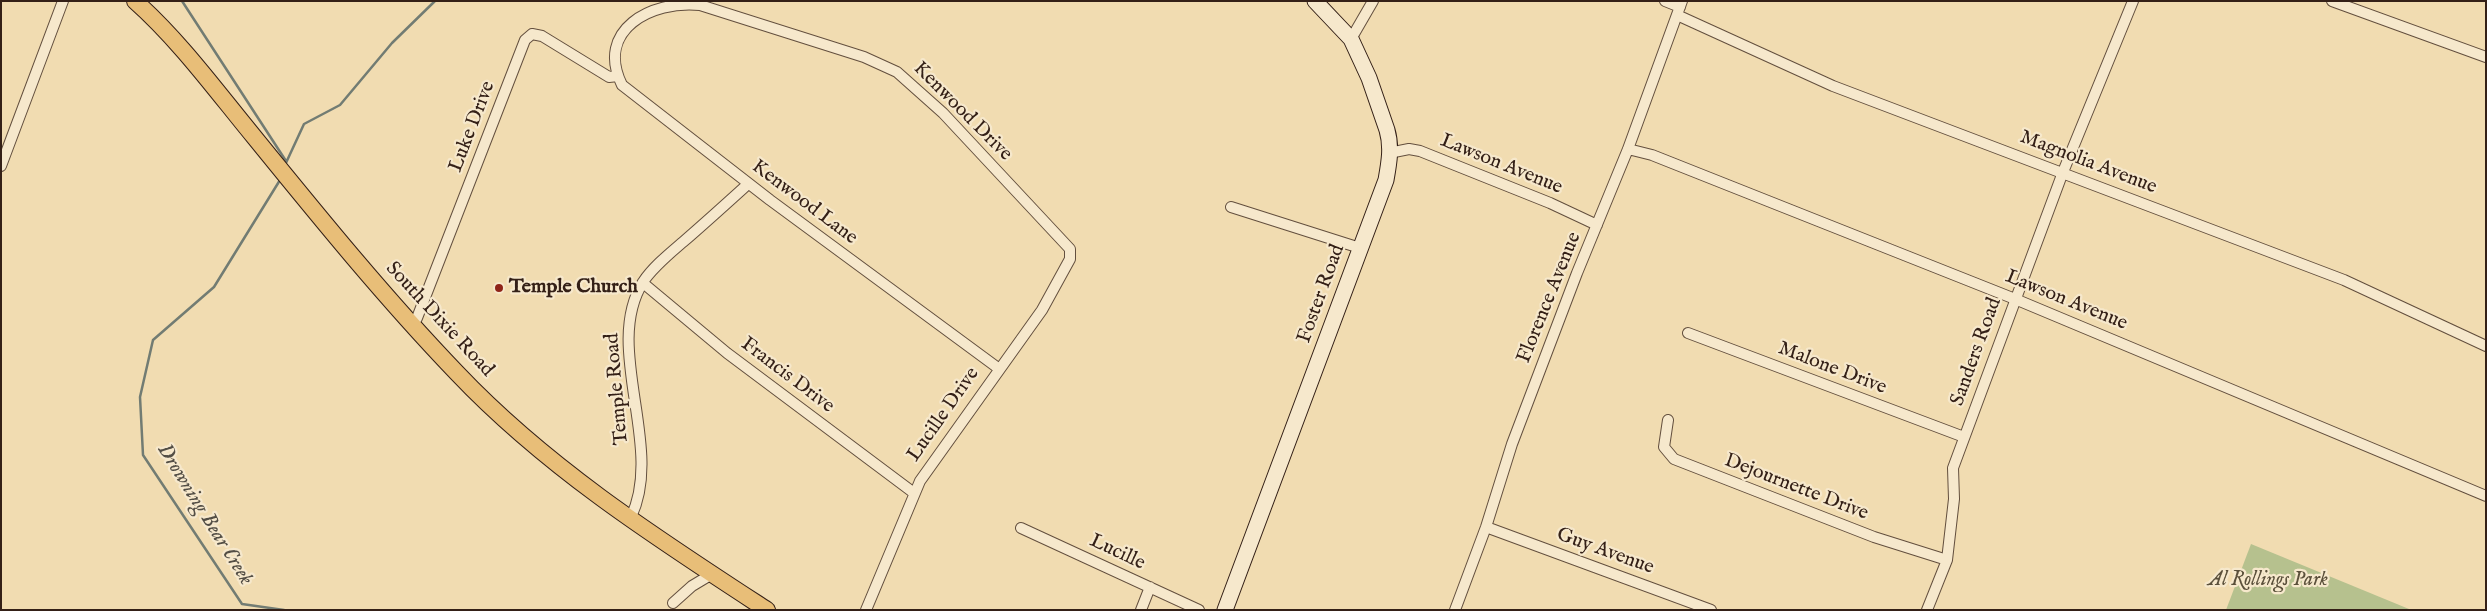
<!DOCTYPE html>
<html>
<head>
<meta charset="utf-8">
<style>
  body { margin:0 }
  #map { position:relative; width:2487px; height:611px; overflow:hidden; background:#f1dcb1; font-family:"IM FELL English",serif }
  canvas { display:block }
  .frame { position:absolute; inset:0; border:2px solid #342017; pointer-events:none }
</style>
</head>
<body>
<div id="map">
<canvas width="2487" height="611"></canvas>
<div class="frame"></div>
</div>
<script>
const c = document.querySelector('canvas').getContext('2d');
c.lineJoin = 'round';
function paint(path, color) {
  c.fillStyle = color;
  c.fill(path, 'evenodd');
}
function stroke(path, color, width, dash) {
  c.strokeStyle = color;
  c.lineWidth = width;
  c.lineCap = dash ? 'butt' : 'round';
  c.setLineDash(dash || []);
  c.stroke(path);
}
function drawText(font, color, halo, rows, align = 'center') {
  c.font = font + ' "IM FELL English",serif';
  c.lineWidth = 4.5;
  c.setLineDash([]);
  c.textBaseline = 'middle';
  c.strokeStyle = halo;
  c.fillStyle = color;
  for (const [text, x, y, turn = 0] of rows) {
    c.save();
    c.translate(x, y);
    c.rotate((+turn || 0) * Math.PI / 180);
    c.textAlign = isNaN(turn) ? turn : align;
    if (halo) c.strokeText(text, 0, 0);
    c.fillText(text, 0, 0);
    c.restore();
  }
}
paint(new Path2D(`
  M2251,544L2409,609L2410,610H2226Z`), '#b6c18e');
stroke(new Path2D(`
  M182,1L286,161
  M285,165L304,124L340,105L392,43L435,1
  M280,180L214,287L153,340L140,397L143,455L242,604L284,610`), '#727c73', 2.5);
const street = new Path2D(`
  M1665,1L1680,7
  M2332,1L2486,57
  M1677,15L1833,86L2344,280L2486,346
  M1351,39L1373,1
  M1628,149L1652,155L2015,299L2486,496
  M1389,153L1409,149L1420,151L1550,203L1597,225
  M1,166L63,1
  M1231,207L1360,248
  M643,283L727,353L914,493
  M412,325L417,318L525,40L532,34L542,36L609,77L618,76
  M1688,333L1964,437
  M1668,420L1664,447L1674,459L1874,537L1947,560
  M631,517C665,446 602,348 643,282C653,267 669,254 683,242C705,223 727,203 748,184
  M1486,527L1711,610
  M1021,528L1199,610
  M673,603L692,586L712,574
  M866,610L920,481L1042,310L1070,259V249L943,113L897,72L864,57L700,5C651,0 595,30 622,85L770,200L998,368
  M1141,610L1150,587
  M1455,610L1486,527L1512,444L1577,273L1628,149L1682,1
  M1927,610L1947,560L1954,499L1953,468L2063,172L2133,1`);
const secondary = new Path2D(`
  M1225,610L1386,180C1389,163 1392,147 1387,130L1369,78L1351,39L1315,1`);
const primary = new Path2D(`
  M135,1C180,41 217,92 255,138C320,218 385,298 457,373C547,468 658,539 767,610`);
stroke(street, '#634f3e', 12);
stroke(secondary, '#342017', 17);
stroke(primary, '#342017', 18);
stroke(street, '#f6e8cc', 10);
stroke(secondary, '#f6e8cc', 15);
stroke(primary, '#e8be78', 16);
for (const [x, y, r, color] of [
  [499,288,5,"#8f2418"]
]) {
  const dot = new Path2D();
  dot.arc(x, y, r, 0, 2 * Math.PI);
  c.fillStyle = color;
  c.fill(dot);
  stroke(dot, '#f6e8cc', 2);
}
drawText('20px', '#342017', '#f6e8cc', [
  ["Kenwood Drive",962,112,45],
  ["Luke Drive",473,127,-69],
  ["Magnolia Avenue",2088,163,21],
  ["Lawson Avenue",1501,165,22],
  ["Kenwood Lane",804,203,37],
  ["Foster Road",1322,294,-70],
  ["Florence Avenue",1550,298,-68],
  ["Lawson Avenue",2066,301,22],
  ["South Dixie Road",439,320,47],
  ["Sanders Road",1977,352,-70],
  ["Malone Drive",1832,369,21],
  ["Francis Drive",787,376,37],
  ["Temple Road",618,389,-95],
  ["Lucille Drive",944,415,-55],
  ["Dejournette Drive",1796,488,21],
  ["Guy Avenue",1605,552,20],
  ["Lucille",1117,553,25]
]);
drawText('bold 20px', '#342017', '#f6e8cc', [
  ["Temple Church",509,288]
], 'left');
drawText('italic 20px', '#5b503b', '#f6e8cc', [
  ["Al Rollings Park",2268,581]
]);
drawText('italic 21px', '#534e45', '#f6e8cc', [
  ["Drowning Bear Creek",204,515,58]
]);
</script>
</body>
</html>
